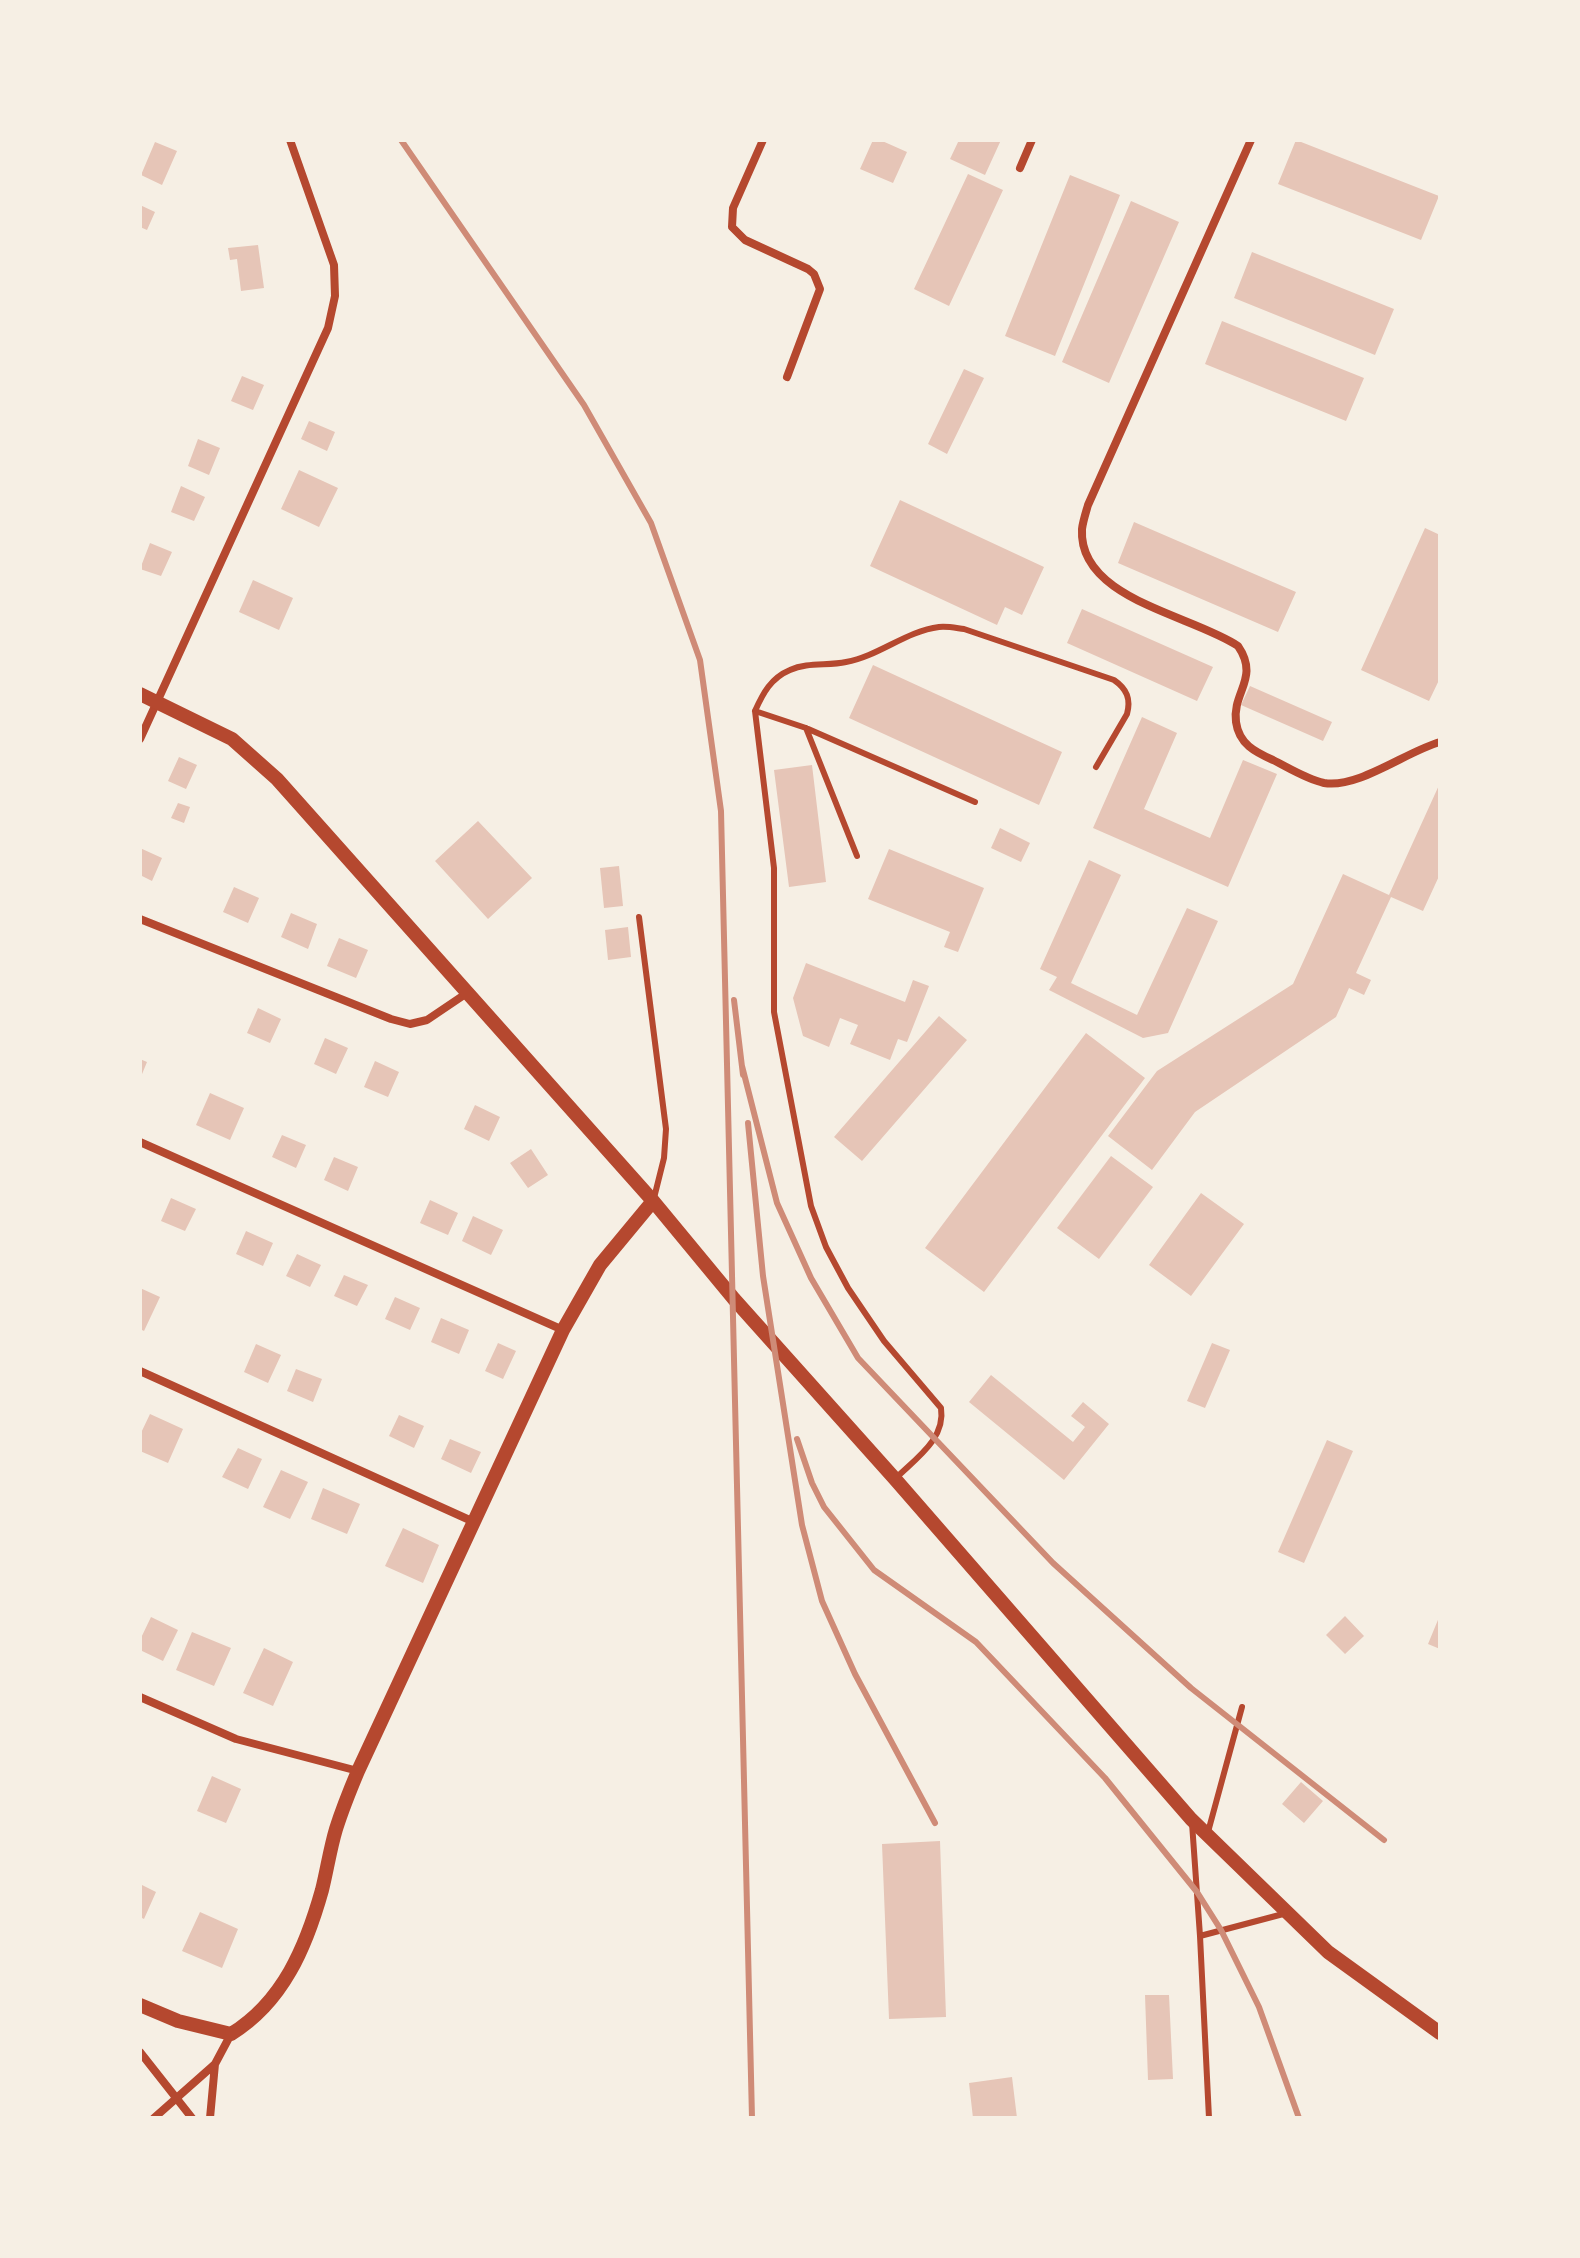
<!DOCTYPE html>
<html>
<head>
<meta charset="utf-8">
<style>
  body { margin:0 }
  #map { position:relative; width:1580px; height:2258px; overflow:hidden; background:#f6efe4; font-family:Raleway,sans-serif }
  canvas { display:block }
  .frame { position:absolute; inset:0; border:142px solid #f6efe4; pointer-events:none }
</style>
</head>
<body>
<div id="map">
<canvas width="1580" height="2258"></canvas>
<div class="frame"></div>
</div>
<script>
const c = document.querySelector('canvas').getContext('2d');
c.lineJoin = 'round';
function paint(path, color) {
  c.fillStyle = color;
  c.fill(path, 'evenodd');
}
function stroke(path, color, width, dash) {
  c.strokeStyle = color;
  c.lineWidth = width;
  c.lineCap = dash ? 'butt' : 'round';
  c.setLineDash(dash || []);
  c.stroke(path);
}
paint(new Path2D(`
  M873,140H880L907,152L893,183L860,169Z
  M959,140H1001L985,175L950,159Z
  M1296,140L1439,196L1421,240L1278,184Z
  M155,142L177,151L162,185L141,175Z
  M968,174L1003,190L949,306L914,289Z
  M1070,175L1120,195L1055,356L1005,336Z
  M1131,201L1179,222L1109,383L1062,362Z
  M140,205L155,212L147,230L140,227Z
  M258,245L264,288L241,291L237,259L230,260L228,248Z
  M1252,252L1394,309L1375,355L1234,298Z
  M1222,321L1364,378L1346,421L1205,364Z
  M964,369L984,378L947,454L928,444Z
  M242,376L264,385L253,410L231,401Z
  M309,421L335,432L327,451L301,439Z
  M198,439L220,448L209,475L188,466Z
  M299,470L338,488L319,527L281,509Z
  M181,486L205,497L194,521L171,512Z
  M900,500L1044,567L1022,615L1005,607L997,625L870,566Z
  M1134,522L1296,592L1278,632L1118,563Z
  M1425,528L1440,535V678L1429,701L1361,670Z
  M150,543L172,552L161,576L140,569Z
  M253,580L293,598L279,630L239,612Z
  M1082,609L1213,667L1197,701L1067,643Z
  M873,665L1062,752L1039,805L849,718Z
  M1250,686L1332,722L1323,741L1241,705Z
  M1142,717L1177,733L1144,809L1210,838L1243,760L1277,774L1228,887L1093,828Z
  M179,757L197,765L186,789L168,781Z
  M812,765L826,882L789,887L774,770Z
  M1440,783V874L1423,911L1391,897L1356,973L1371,980L1364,995L1349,988L1336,1017L1195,1112L1152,1170L1108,1136L1157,1071L1293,984L1343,874L1389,895Z
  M178,803L190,807L184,823L171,818Z
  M478,821L532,878L488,919L435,861Z
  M1000,828L1030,843L1021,862L991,848Z
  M140,848L162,858L152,881L140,875Z
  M889,849L984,888L958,952L944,947L950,932L868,899Z
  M1089,860L1121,875L1071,983L1137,1015L1187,908L1218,921L1168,1033L1143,1038L1049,990L1057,977L1040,969Z
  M619,866L623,906L604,908L600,868Z
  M234,887L259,898L248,923L223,912Z
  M291,913L317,924L308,949L281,937Z
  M628,927L631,957L608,960L605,930Z
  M339,938L368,950L356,978L327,966Z
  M806,963L905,1002L913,980L929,986L907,1042L898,1039L890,1060L850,1044L858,1025L840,1018L829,1047L803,1036L793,998Z
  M258,1008L281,1019L270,1043L247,1033Z
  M939,1016L967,1040L862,1161L834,1137Z
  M1086,1033L1145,1078L984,1292L925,1248Z
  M325,1038L348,1048L336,1074L314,1064Z
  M140,1059L147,1062L140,1079Z
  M375,1061L399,1072L388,1097L364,1087Z
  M210,1093L244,1108L230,1140L196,1125Z
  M475,1105L500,1117L489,1141L464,1129Z
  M282,1135L306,1145L296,1168L272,1157Z
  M531,1149L548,1175L528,1188L510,1163Z
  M1111,1156L1153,1187L1099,1259L1057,1228Z
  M334,1157L358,1167L348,1191L324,1180Z
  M1201,1193L1244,1224L1191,1296L1149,1265Z
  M171,1198L196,1209L185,1231L161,1221Z
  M430,1200L458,1213L448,1235L420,1223Z
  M473,1216L503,1230L491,1255L462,1241Z
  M246,1231L273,1243L263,1266L236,1254Z
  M297,1254L321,1265L310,1287L286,1276Z
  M344,1275L368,1285L357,1306L334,1296Z
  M140,1288L160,1297L144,1331L140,1329Z
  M395,1297L420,1308L410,1330L385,1319Z
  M441,1318L469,1330L459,1354L431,1342Z
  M498,1343L516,1351L503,1379L485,1371Z
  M1212,1343L1230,1350L1205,1408L1187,1401Z
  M256,1344L281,1355L268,1383L244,1372Z
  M296,1369L322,1379L313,1402L287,1391Z
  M991,1375L1073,1442L1085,1427L1071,1416L1083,1402L1109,1424L1064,1480L969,1402Z
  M150,1414L183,1429L168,1463L140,1451V1435Z
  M399,1415L424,1426L414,1448L389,1436Z
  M450,1439L481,1452L471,1473L441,1459Z
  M1327,1440L1353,1451L1304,1563L1278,1552Z
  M238,1448L262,1459L248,1489L222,1477Z
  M281,1470L308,1482L290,1519L263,1507Z
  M323,1488L360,1504L347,1534L311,1519Z
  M403,1528L439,1545L423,1583L385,1566Z
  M1440,1615V1649L1428,1644Z
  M1345,1616L1364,1636L1345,1654L1326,1635Z
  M151,1617L178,1630L163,1661L140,1650V1640Z
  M192,1632L231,1648L214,1686L176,1670Z
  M264,1648L293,1662L273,1706L243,1693Z
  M212,1776L241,1789L226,1823L197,1811Z
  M1301,1782L1323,1801L1304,1823L1282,1804Z
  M940,1841L946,2017L889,2019L882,1844Z
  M140,1884L156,1892L144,1919L140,1917Z
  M200,1912L238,1929L222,1968L182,1951Z
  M1145,1995H1169L1173,2079L1148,2080Z
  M1012,2077L1017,2118H973L969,2083Z`), '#e6c5b7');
stroke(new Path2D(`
  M755,711C763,693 771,678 790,670C807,662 828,666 846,662C879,656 906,631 939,627C947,626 956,628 964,629L1114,680C1127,689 1131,699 1127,714L1096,767
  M806,728L857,856
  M639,917L666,1129L664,1158L654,1198
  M895,1479C915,1459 946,1439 941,1408L884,1341L848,1288L826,1247L811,1206L774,1012V868L755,711L806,728L975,802
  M1192,1823L1200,1936L1209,2118
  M1208,1832L1242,1707
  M1200,1936L1287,1913`), '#b5482f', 6);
stroke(new Path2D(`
  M763,140L733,208L732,227L745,240L808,269L814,274L820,289L787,377
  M1251,140L1088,505C1086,512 1083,521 1082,529C1078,599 1192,615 1238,646C1260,678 1232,692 1236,722C1239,744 1255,752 1273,760C1289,768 1306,779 1324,783C1358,789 1407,751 1440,742
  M1020,168L1032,140
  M140,739L328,328L335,296L334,265L290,140
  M140,919L391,1019L410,1024L427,1020L467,993
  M140,1142L563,1330
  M140,1371L474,1522
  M140,1697L236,1739L358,1771
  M140,2052L192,2118
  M154,2118L215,2064L231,2034
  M210,2118L215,2064`), '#b5482f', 8);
stroke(new Path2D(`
  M140,694L232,739L277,779L653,1201L734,1299L895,1479L1191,1819L1328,1952L1440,2033
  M140,2005L178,2021L231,2034C283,2002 306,1947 322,1890C327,1870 330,1849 336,1829C342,1810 350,1790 358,1771L563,1330L600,1265L653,1201`), '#b5482f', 14);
stroke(new Path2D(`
  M401,140L584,405L651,523L700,660L721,811L752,2118
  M734,1000L743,1075
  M742,1066L777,1203L811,1278L858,1358L1053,1563L1191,1688L1384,1840
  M748,1123L763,1276L802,1525L822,1601L855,1674L935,1823
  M797,1439L812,1483L824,1507L874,1570L976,1642L1105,1778L1197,1892L1221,1930L1259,2007L1299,2118`), '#cf8b77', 6);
</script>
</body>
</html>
